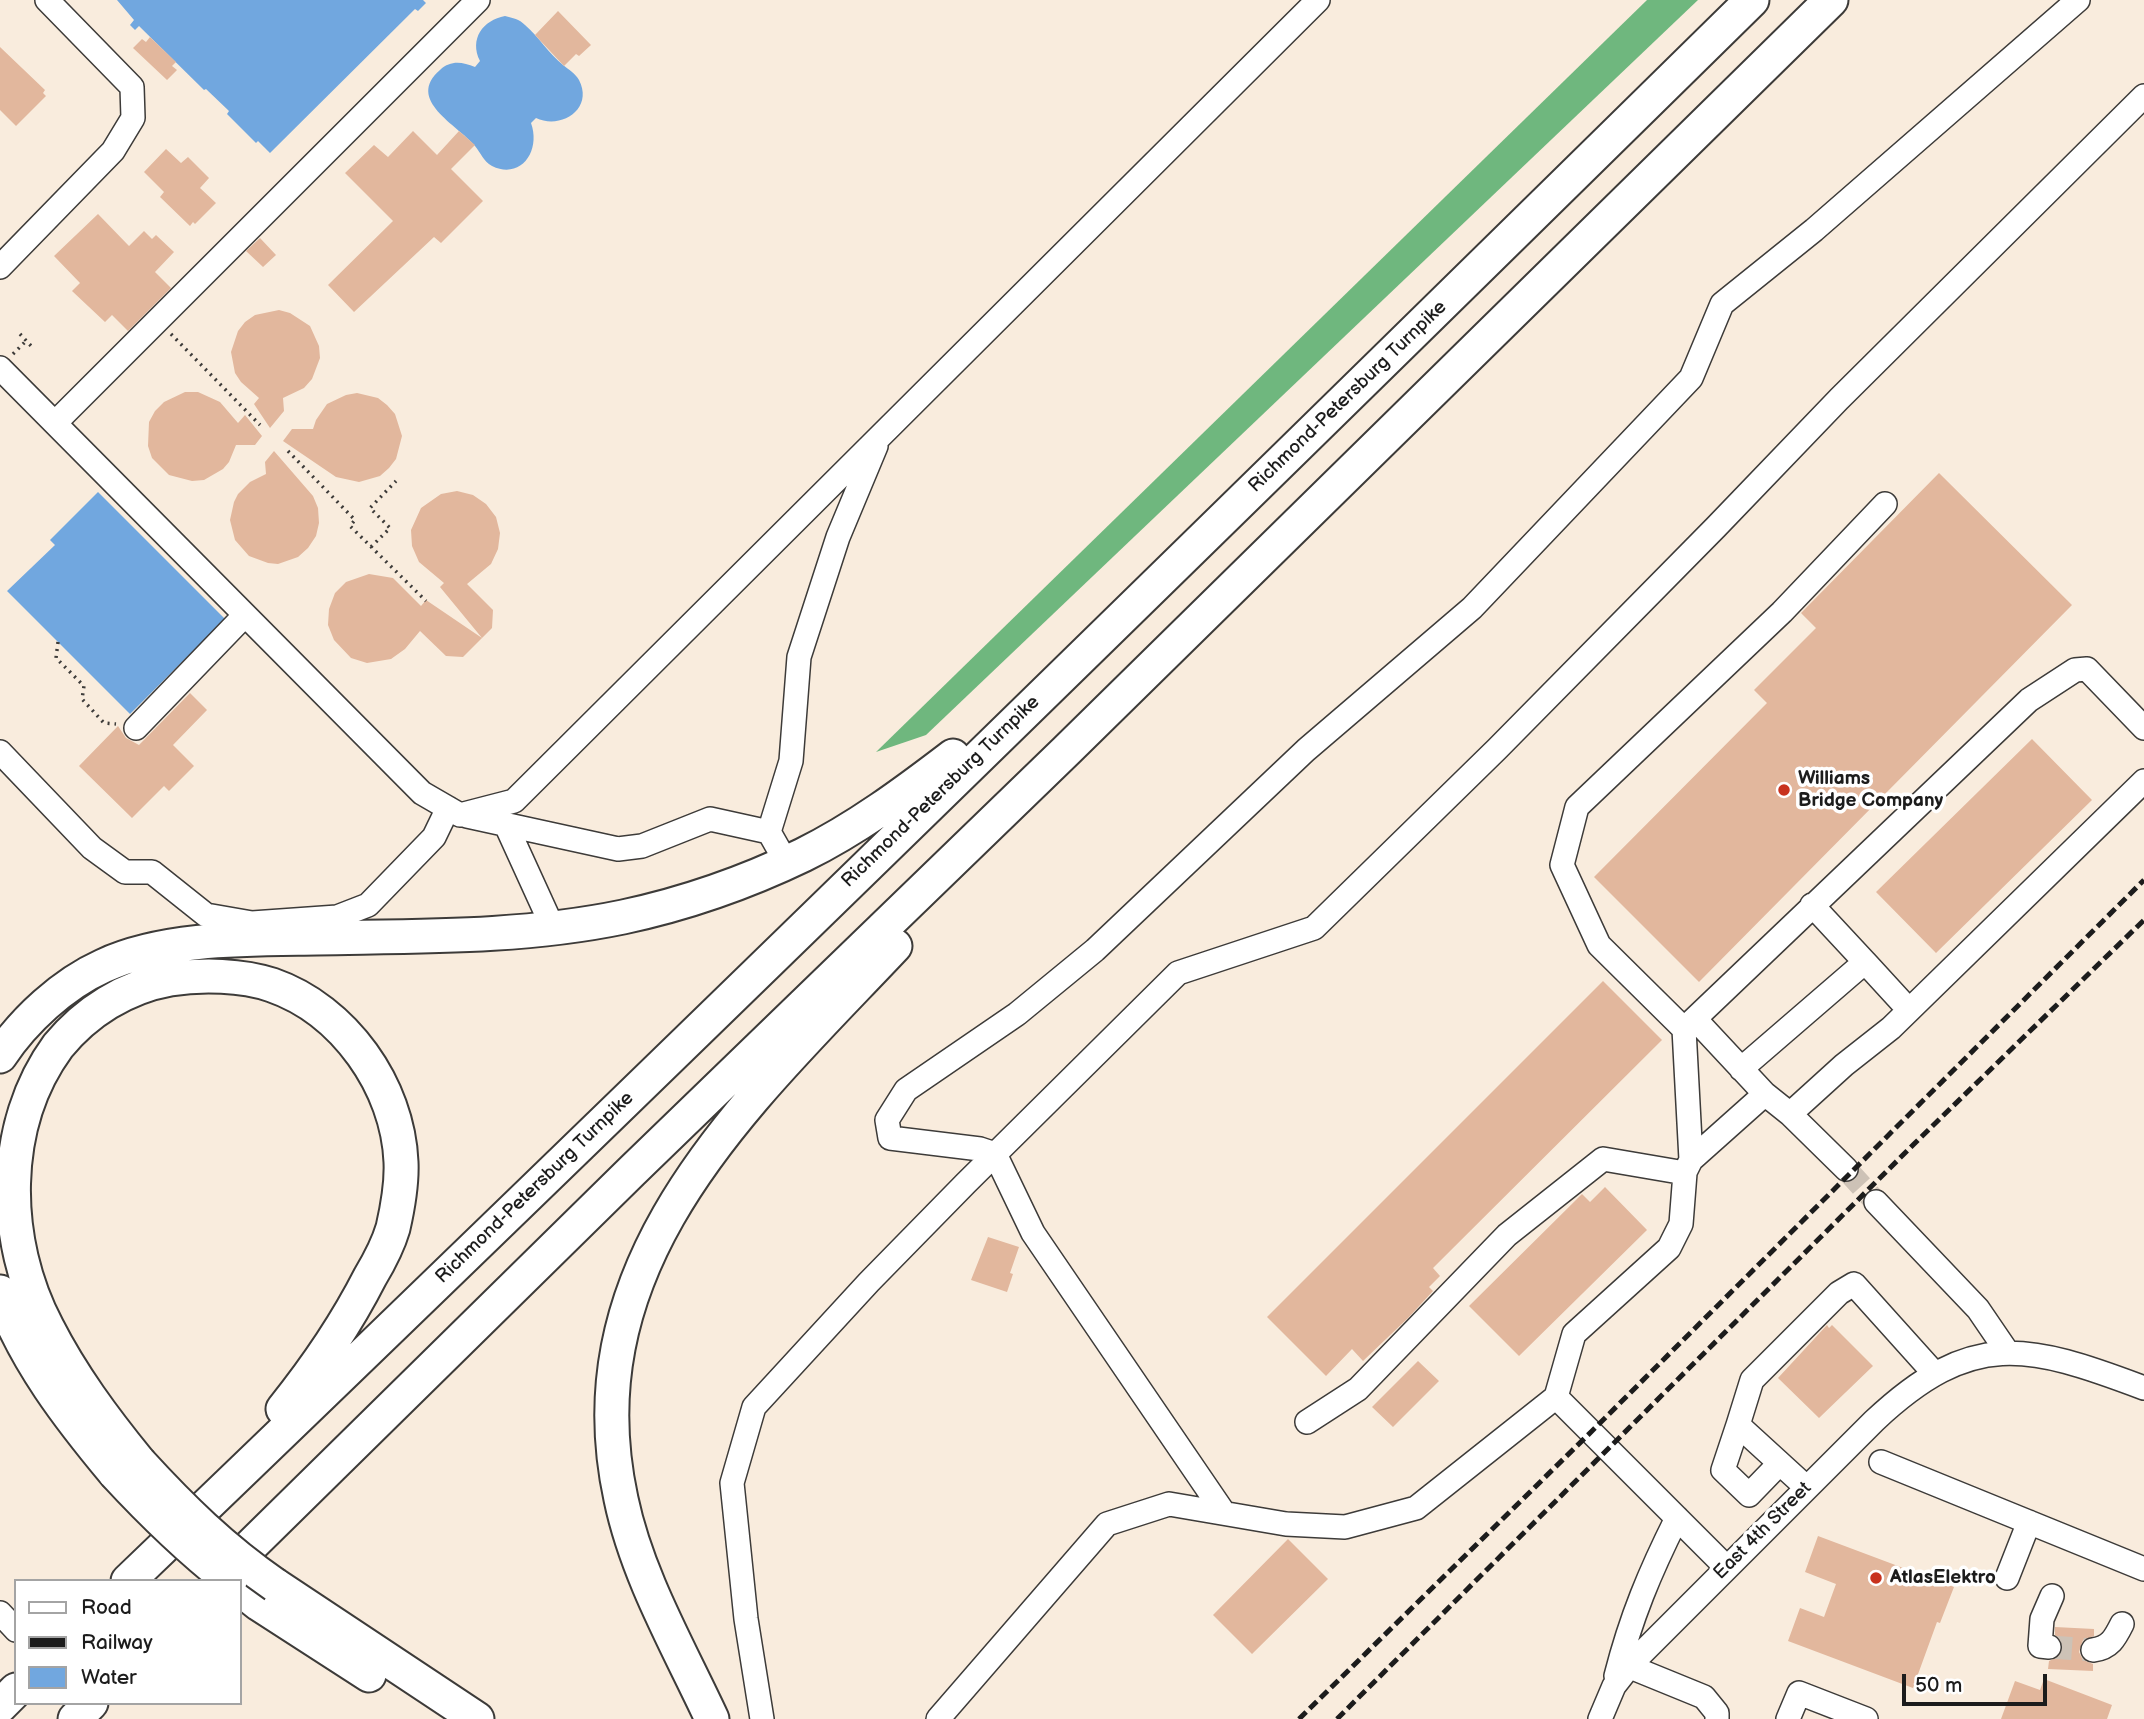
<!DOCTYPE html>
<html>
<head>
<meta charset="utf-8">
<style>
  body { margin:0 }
  #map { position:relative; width:2144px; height:1719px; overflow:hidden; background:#f9ecdd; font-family:"Balsamiq Sans",sans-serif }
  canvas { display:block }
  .legend { position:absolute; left:14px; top:1579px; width:228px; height:126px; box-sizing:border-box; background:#fff; border:2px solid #a4a4a4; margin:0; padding:9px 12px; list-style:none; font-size:21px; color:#1c1c1c }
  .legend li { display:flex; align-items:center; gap:14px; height:35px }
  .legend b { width:35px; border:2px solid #a4a4a4 }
  .scale { position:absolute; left:1902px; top:1674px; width:145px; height:32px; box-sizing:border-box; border:4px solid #1c1c1c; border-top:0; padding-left:9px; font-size:21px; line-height:24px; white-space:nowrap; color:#1c1c1c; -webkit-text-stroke:5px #fff; paint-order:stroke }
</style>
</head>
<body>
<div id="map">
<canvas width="2144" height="1719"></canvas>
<ul class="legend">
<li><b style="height:9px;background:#fff"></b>Road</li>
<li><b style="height:9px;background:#1c1c1c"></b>Railway</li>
<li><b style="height:19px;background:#71a7df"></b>Water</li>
</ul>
<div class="scale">50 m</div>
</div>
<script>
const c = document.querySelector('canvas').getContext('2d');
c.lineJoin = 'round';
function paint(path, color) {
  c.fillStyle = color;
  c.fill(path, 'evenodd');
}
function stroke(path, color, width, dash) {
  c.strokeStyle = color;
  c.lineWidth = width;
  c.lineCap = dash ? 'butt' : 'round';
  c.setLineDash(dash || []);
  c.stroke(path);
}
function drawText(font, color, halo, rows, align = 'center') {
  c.font = font + ' "Balsamiq Sans",sans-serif';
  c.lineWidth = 7;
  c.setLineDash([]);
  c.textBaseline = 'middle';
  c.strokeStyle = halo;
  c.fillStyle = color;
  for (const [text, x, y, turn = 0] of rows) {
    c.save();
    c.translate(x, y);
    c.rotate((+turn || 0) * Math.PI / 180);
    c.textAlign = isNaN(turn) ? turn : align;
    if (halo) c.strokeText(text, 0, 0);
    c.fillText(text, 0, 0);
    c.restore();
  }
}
paint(new Path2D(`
  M1647,0H1698L926,735L876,752Z`), '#6fb77e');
paint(new Path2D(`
  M117,0H423L426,3L418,11L415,9L270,153L258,141L256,143L227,114L229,111L206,89L204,90L139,26L135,30L130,25L134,20Z
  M505,16C513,18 519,19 525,25C539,37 549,54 563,65C569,70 575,73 579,80C594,109 561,130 536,118L531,123C541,151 521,180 492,166C483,161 481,153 475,146C458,125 405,100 440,70C451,60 462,62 475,67L480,61C469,39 483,20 505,16Z
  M98,492L225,619L130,714L7,591L55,545L50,540Z`), '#71a7df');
paint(new Path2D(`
  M558,11L591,45L579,56L576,54L564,66L535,35Z
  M150,37L176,62L172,66L177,70L167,80L133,48L142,39L146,42Z
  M0,47L45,90L43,93L46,96L16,126L0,110Z
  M413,131L437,155L459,131L475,145L451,169L483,201L441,243L434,237L354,312L328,285L393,221L345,173L374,145L388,157Z
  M166,149L181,163L188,157L209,178L200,188L216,203L195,224L193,222L190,226L160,197L164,192L144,172Z
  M98,214L129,246L144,231L152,239L156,235L174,252L155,272L171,288L128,331L112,315L105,322L72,291L80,283L54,256Z
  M260,238L276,255L263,267L246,251Z
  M279,310L290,313L310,326L319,346L320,358L312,379L304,388L283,398L284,411L270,428L254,404L259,398L241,382L235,373L231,352L238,331L245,322L255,315Z
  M185,392H198L220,402L238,423L245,415L262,436L255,445H236L229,462L223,469L204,480L192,481L169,475L152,458L148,446L149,422L155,411L164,402Z
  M357,393L378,398L387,405L395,414L402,436L396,459L389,468L380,476L359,482L336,477L283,441L292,429H313L316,420L327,404L346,395Z
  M274,451L313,496L318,508L319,523L316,536L308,548L298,557L278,564L268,563L249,556L235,540L230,520L234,502L238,494L250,482L266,474L265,462Z
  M1939,473L2072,605L1699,982L1594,877L1767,703L1754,690L1816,628L1801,613Z
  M457,491L473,495L486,504L496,517L500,533L498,549L491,564L467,584L493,610L492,628L482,638L440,587L444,583L419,562L412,546L411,530L421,508L441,494Z
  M369,574L393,578L421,606L426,600L482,638L463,657L446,656L420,631L405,649L391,659L367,663L351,658L334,640L328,625L329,609L335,593L346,582Z
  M190,693L207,710L173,745L194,766L169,791L164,786L132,818L79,766L118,726L126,738L139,745Z
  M2032,739L2092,800L1936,953L1876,892Z
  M1603,981L1662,1040L1433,1268L1440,1276L1429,1287L1433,1291L1408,1318L1363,1361L1352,1349L1326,1376L1267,1317Z
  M1605,1187L1647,1230L1519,1356L1469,1306L1582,1194L1590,1202Z
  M988,1237L1019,1247L1010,1273L1013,1274L1007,1292L971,1280Z
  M1827,1325L1829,1328L1832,1325L1873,1366L1819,1418L1778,1378Z
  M1418,1361L1439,1381L1393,1427L1372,1407Z
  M1818,1536L1954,1587L1940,1623L1937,1622L1913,1688L1788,1641L1800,1608L1824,1617L1836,1584L1805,1572Z
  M1288,1539L1328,1579L1252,1654L1213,1615Z
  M2055,1627L2094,1629V1636L2083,1640L2079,1652L2083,1660L2093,1664V1671L2048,1669L2049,1661L2060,1656L2063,1649L2061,1641L2055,1635Z
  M2044,1679L2112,1705L2107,1719H2001L2015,1681L2040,1690Z`), '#e2b79d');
stroke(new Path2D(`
  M1846,1169L1876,1202
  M2049,1647L2093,1650`), '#cdc2b6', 23, [23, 11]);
const minor = new Path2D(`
  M0,267L113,151L133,118L132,87L47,0
  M0,368L422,793L460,815L514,801L1318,0
  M55,423L478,0
  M136,728L245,615
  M0,752L92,848L125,872H152L206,915L252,923L337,917L368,905L434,837L448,808
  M467,816L618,849L642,846L710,819L769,832L786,862
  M506,825L553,928
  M769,832L791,761L799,657L838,537L876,446
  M1865,962L1909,1010
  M1695,1019L1765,1094
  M1684,1029L2029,700L2075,670L2087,669L2144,728
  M1741,1069L1865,962L1812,905
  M1790,1114L1846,1169
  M1691,1160L1684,1029L1599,945L1562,865L1577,807L1782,612L1885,504
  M1686,1170L1691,1160L1765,1094L1790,1114L1844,1065L1891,1028L2144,781
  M1876,1202L1978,1309L2008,1353
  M1556,1397L1726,1567
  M1738,1425L1723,1470L1749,1495L1779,1464
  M1881,1462L2144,1569
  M1807,1488L1738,1425L1752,1380L1839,1293L1854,1284L1934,1373
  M1224,1513L1033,1233L995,1154L980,1149L890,1138L887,1120L906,1090L1017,1014L1095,950L1306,750L1472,608L1691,378L1722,304L1814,230L2078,0
  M2007,1578L2029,1522
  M0,1613L16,1630
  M2049,1647L2040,1646L2042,1619L2052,1596
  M2093,1650C2110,1648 2115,1638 2122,1624
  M1628,1666L1704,1697L1717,1713V1719
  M1616,1676C1631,1617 1650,1572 1677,1518
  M762,1719L746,1619L732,1483L754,1407L869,1282L966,1183L1178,973L1314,928L1497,749L1716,527L1839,399L2144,96
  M938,1719L1107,1524L1169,1504L1286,1524L1345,1527L1416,1508L1556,1397L1574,1334L1669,1248L1681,1224L1685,1173L1603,1159L1507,1235L1358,1389L1307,1422
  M1600,1719L1614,1686L1632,1663L1874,1421C1972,1329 2027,1344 2144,1388
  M1788,1719L1799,1693L1866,1719`);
const highway = new Path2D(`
  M0,1056C24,1020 63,984 103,966C165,937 249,939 317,938C419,936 522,938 623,917C684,904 747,882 803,855C856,829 906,792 953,756
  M0,1292C24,1360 70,1419 115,1473
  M139,1462C104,1419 72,1376 47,1327C1,1240 0,1125 58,1046C86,1012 125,987 170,979C202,974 242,975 272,985C344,1010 398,1086 401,1162C402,1184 398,1206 393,1228C388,1245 379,1262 370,1277C346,1324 316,1368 283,1409
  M219,1577L632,1171L1066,751L1831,0
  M128,1581C673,1058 1213,530 1752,0
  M275,1585L477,1719
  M240,1589L259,1604L369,1675
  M0,1706L16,1690
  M75,1719L91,1703
  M712,1719C679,1648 637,1576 621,1499C569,1260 747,1103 895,946`);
stroke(minor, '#3d3b39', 26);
stroke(highway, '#3d3b39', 37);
stroke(new Path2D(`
  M20,334L34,349
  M171,334L260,425
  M13,354L26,341
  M288,451L355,520L350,526L426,601
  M371,547L390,528L370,508L396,481
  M58,642L56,658L84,686L82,699L104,723L116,724`), '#3d3b39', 3.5, [2, 5]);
stroke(minor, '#fff', 23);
stroke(highway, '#fff', 33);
stroke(new Path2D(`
  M1299,1719L1592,1431L2144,880
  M1337,1719L1914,1144L2144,920`), '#1c1c1c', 5, [10, 5]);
const highwayBridge = new Path2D(`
  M139,1462C182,1509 223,1549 275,1585
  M115,1473C151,1512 188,1548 230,1581`);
stroke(highwayBridge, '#3d3b39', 37, []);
stroke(highwayBridge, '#fff', 33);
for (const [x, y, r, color] of [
  [1784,790,7,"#c8321e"],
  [1876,1578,7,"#c8321e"]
]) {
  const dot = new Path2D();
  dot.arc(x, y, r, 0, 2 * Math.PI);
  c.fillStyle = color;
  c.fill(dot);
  stroke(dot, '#fff', 2.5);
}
drawText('19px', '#1c1c1c', '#fff', [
  ["Richmond-Petersburg Turnpike",1348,397,-44],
  ["Richmond-Petersburg Turnpike",941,792,-44],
  ["Richmond-Petersburg Turnpike",535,1188,-44],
  ["East 4th Street",1763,1531,-45]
]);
drawText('bold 19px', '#1c1c1c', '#fff', [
  ["Williams",1798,779],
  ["Bridge Company",1798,801],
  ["AtlasElektro",1890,1578]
], 'left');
</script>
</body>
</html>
